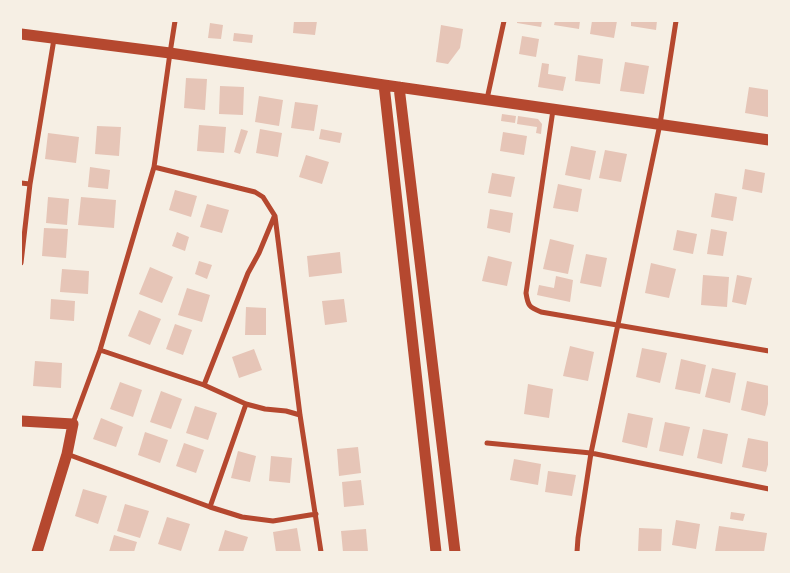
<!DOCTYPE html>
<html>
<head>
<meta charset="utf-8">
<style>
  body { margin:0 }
  #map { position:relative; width:790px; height:573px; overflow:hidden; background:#f6efe4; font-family:"Golos Text",sans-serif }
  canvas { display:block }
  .frame { position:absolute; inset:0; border:22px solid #f6efe4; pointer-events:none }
</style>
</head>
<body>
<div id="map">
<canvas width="790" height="573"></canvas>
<div class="frame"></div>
</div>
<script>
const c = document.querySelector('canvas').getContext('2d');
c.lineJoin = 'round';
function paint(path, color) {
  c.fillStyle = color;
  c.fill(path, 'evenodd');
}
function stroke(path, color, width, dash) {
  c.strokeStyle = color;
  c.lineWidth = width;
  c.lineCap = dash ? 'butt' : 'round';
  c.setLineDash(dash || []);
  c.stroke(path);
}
paint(new Path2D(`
  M294,21H317L315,35L293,33Z
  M517,21H542L541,27L517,23Z
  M555,21H580L579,29L554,25Z
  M592,21H617L614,38L590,34Z
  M631,21H657L656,30L631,26Z
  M210,23L223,25L221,39L208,38Z
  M441,25L463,29L460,48L448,64L436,62Z
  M234,33L253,35L252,43L233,41Z
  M522,36L539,39L536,57L519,54Z
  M578,55L603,59L600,84L575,81Z
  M625,62L649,66L644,94L620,91Z
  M542,63L549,64L548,74L566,77L563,91L538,87Z
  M186,78L207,79L205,110L184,108Z
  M220,86L244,87L243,115L219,114Z
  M749,87L769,90L768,117L745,113Z
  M259,96L283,100L279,126L255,122Z
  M295,102L318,105L314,131L291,128Z
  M502,114L516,116L515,123L501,121Z
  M518,116L538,119L542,124L541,134L536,133L537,127L517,124Z
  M199,125L226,127L224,153L197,151Z
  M97,126L121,127L119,156L95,154Z
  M241,129L248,131L240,154L234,152Z
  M260,129L282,133L278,157L256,153Z
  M321,129L342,133L340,143L319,139Z
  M503,132L527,136L524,155L500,151Z
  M48,133L79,137L76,163L45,159Z
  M571,146L596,151L590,180L565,175Z
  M605,150L627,154L621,182L599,178Z
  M306,155L329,162L322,184L299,177Z
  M90,167L110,170L108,189L88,187Z
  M745,169L765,173L762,193L742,189Z
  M492,173L515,177L511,197L488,193Z
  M558,184L582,189L578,212L553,208Z
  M175,190L197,196L191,217L169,210Z
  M715,193L737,197L733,221L711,217Z
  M48,197L69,199L67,225L46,223Z
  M81,197L116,200L114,228L78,225Z
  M207,204L229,210L222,233L200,227Z
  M490,209L513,213L510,233L487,228Z
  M44,228L68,229L66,258L42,256Z
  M711,229L727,232L723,256L707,254Z
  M677,230L697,234L693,254L673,250Z
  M177,232L189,237L185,251L172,246Z
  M550,239L574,245L568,274L543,269Z
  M340,252L342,273L309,277L307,256Z
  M586,254L607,258L601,287L580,283Z
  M488,256L512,262L507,286L482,281Z
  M199,261L212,265L207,279L195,274Z
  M651,263L676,269L669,298L645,293Z
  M150,267L173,277L162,303L139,294Z
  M62,269L89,271L88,294L60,292Z
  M703,275L729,277L727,307L701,305Z
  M737,275L752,278L746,305L732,302Z
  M556,276L573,280L570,302L537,295L539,285L554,288Z
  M187,288L210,295L202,322L178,315Z
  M51,299L75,301L74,321L50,319Z
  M344,299L347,322L325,325L322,301Z
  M246,307L266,308V335H245Z
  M139,310L161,319L150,345L128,336Z
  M175,324L192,330L183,355L166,349Z
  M570,346L594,352L588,381L563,376Z
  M642,348L667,353L660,383L636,377Z
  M254,349L262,370L239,378L232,357Z
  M681,359L706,365L700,394L675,389Z
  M35,361L62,363L61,388L33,386Z
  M712,368L736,373L730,403L705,397Z
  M747,381L769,386V400L765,416L741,410Z
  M120,382L142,390L133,417L110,409Z
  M528,384L553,389L549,418L524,414Z
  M161,391L182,399L171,429L150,422Z
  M195,406L217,413L208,440L186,433Z
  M628,413L653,418L647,448L622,442Z
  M101,418L123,427L116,447L93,439Z
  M665,422L690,427L683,456L659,451Z
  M703,429L728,434L722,464L697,458Z
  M145,432L168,440L160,463L138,455Z
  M748,438L769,442V461L766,472L742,467Z
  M184,443L204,450L196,473L176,466Z
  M358,447L361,473L339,476L337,449Z
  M238,451L256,456L250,482L231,478Z
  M271,456L292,458L290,483L269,481Z
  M514,459L541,464L538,485L510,480Z
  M548,471L576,475L572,496L545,492Z
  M361,480L364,505L344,507L342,482Z
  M83,489L107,496L98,524L75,516Z
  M125,504L149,511L140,538L117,531Z
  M731,512L745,514L743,521L730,519Z
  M167,517L190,524L181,551L158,544Z
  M676,520L700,524L696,549L672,545Z
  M719,526L767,533L764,552H715Z
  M297,528L301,552H276L273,532Z
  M639,528L662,529L661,552H638Z
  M366,529L368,552H343L341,531Z
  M225,530L248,537L243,552H218Z
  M114,535L137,542L134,552H109Z`), '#e6c5b7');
stroke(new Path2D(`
  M487,99L504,21
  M553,110L526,293C528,306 529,307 541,312L769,351
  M154,167L255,192L263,197L275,216L300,415L321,552
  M21,183L30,184
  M21,263L30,184L54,39
  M100,350L204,385L246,404L265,409L286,411L300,415
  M204,385L248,273L259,253L274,217
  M73,423L100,350L154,167L170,53L175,21
  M487,443L591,453L769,489
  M67,454L210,507L242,517L273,521L316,514
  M210,507L246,404
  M577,552L578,538L591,453L660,124L676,21`), '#b5482f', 5);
stroke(new Path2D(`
  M21,34L170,53L384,85L769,140
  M384,85L436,552
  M399,87L455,552
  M21,421L73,424L67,454L37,552`), '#b5482f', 11);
</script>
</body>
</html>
